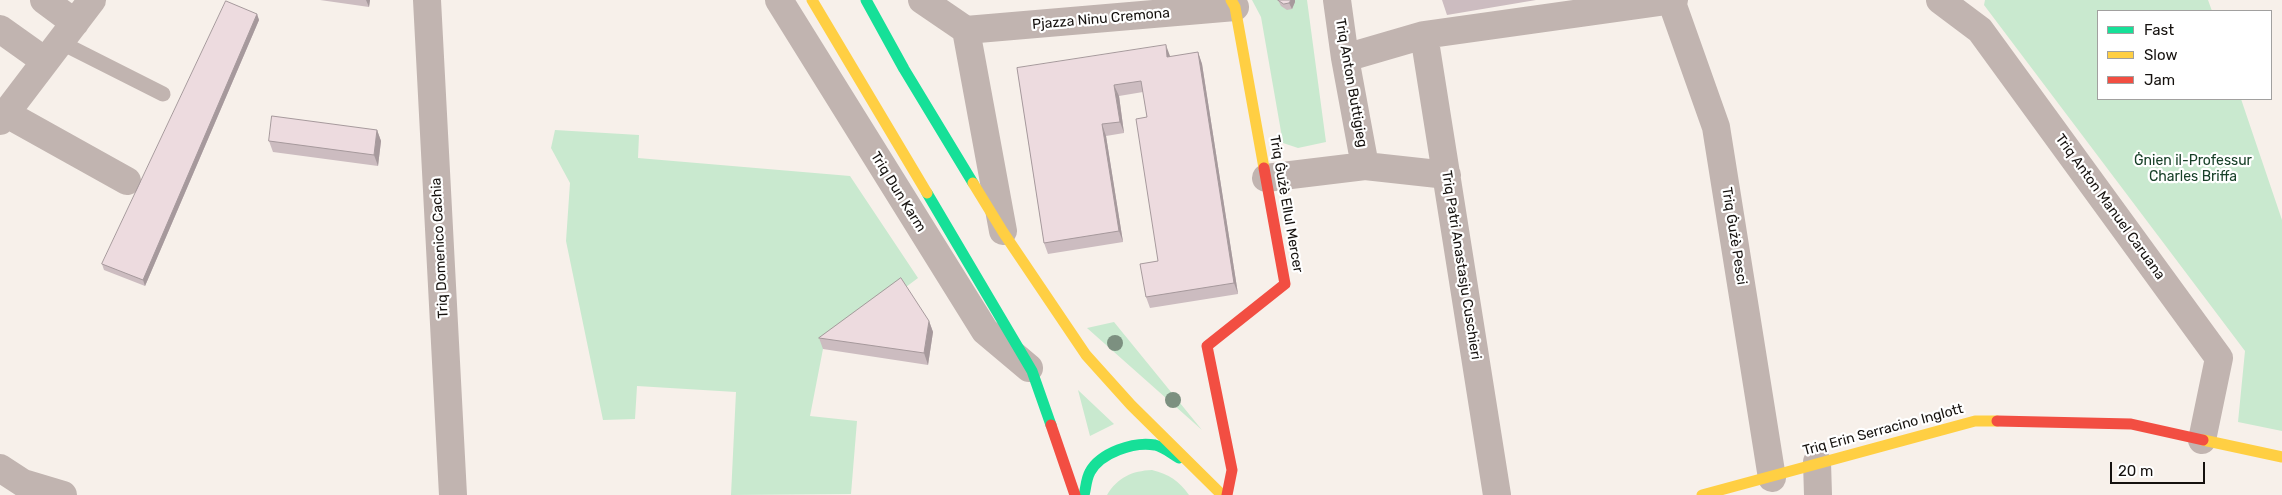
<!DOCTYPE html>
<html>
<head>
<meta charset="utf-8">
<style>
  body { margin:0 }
  #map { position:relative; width:2282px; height:495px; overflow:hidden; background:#f7f0ea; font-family:Rubik,sans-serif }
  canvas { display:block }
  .legend { position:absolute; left:2097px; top:10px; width:175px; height:90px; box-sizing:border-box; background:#fff; border:1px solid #a1a09f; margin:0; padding:6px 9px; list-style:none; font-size:15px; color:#15110e }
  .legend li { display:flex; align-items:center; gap:10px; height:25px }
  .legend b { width:25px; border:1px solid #a1a09f }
  .scale { position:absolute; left:2110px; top:462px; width:95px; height:22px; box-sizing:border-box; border:2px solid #15110e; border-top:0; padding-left:6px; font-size:15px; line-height:18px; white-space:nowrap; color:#15110e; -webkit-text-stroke:4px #fff; paint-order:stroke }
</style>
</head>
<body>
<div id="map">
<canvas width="2282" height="495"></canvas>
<ul class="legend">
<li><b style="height:6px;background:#16e098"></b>Fast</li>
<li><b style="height:6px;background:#ffcf43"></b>Slow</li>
<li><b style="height:6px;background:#f24e42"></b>Jam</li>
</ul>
<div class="scale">20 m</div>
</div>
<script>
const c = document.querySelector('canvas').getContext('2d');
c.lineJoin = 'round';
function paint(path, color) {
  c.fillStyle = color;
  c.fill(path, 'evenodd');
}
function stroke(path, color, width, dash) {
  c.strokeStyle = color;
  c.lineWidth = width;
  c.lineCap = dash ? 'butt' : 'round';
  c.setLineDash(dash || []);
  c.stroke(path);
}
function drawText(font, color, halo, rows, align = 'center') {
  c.font = font + ' Rubik,sans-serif';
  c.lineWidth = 4.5;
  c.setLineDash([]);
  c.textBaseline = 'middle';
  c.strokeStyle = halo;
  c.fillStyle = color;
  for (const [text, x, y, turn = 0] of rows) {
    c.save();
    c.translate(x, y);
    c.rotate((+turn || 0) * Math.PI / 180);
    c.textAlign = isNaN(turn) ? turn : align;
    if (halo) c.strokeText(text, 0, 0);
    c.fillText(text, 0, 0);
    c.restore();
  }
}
paint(new Path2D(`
  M1252,0H1307L1326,142L1298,148L1283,143L1261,17Z
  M1985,0H2208L2212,11H2098V99H2241L2282,220V431L2238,422L2245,351L1984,5Z
  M555,130L639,135L638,158L850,176L918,278L823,349L810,416L857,421L851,494L731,495L736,392L637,386L635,419L603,420L566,241L570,183L551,148Z
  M1114,322L1202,430L1087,328Z
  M1078,390L1114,424L1090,436Z
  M1152,470C1169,474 1179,481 1189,495H1107C1118,477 1132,471 1152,470Z`), '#c9e9cf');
stroke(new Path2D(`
  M60,42L163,94`), '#c1b4b0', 15);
stroke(new Path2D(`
  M44,0L75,23
  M427,0L453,495
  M779,0L985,331L1029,368
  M922,0L966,30L1003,231
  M1337,0L1345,58L1365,166
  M1671,0L1716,127L1772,478
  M1940,0L1980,30L2219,358L2202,440
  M0,29L45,61
  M966,30L1235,7
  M1424,35L1497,495
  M1345,58L1424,35L1674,0
  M5,113L127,181
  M0,121L92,0
  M1266,178L1365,166L1447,175
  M1817,462L1818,495
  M0,468L23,483L63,495`), '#c1b4b0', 28);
stroke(new Path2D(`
  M866,0L904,69L973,183
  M927,193L1032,371L1051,425
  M1084,495C1086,488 1086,479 1090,472C1100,453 1134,441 1155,445C1164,447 1172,454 1179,458`), '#16e098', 11);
stroke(new Path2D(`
  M812,0L927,193
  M1231,0L1235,7L1264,168
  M973,183L1003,232L1086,355L1131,405L1222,495
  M2203,440L2282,457
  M1702,495L1975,421H1997`), '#ffcf43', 11);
stroke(new Path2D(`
  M1997,421L2131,424L2203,440
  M1051,425L1075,495
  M1227,495L1232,470L1207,346L1285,284L1264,168`), '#f24e42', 11);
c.fillStyle = '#7c9080';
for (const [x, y] of [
  [1115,343],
  [1173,400]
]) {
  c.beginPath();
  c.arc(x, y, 8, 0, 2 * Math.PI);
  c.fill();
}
paint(new Path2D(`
  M320,0H370L369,7Z
  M1278,0H1295V2L1292,9L1287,10L1281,6Z
  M1442,0H1536L1447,15Z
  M257,14L259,20L145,286L104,270L102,264Z
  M1198,52L1202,64L1238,294L1150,308L1146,297L1158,261L1147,117L1143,92L1119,96L1124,133L1106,136L1123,242L1048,254L1044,243L1017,68L1170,56V57Z
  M377,130L381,141L378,166L273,152L269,141Z
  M929,321L933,332L928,365L823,349L819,338Z`), '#ccbcc0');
paint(new Path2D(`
  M366,0H370L369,7Z
  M1291,0H1295V2L1292,9L1289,3Z
  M257,14L259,20L145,286L143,280Z
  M1166,45L1170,56L1171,69L1167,57Z
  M1198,52L1202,64L1238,294L1234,283Z
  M1114,85L1119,96L1124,133L1120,122Z
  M1102,124L1106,136L1123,242L1119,231Z
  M377,130L381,141L378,166L374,155Z
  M929,321L933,332L928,365L924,353Z`), '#a6999c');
const building = new Path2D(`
  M1278,0H1291L1289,3L1284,4Z
  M226,1L257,14L143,280L102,264Z
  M1166,45L1167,57L1198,52L1234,283L1146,297L1140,264L1158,261L1136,119L1147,117L1141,81L1114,85L1120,122L1102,124L1119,231L1044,243L1017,68Z
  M272,116L377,130L374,155L269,141Z
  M901,278L929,321L924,353L819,338Z`);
paint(building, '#eddbdf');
stroke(building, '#a6999c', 1);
drawText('14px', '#15110e', '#fff', [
  ["Pjazza Ninu Cremona",1101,19,-5],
  ["Triq Anton Buttigieg",1351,83,80],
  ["Triq Dun Karm",898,192,58],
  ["Triq Ġużè Ellul Mercer",1286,204,80],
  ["Triq Anton Manuel Caruana",2110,207,54],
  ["Triq Ġużè Pesci",1734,236,81],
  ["Triq Domenico Cachia",440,248,-93],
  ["Triq Patri Anastasju Cuschieri",1461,265,81],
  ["Triq Erin Serracino Inglott",1883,430,-15]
]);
drawText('14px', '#184129', '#fff', [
  ["Ġnien il-Professur",2193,161],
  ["Charles Briffa",2193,177]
]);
</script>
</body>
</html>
